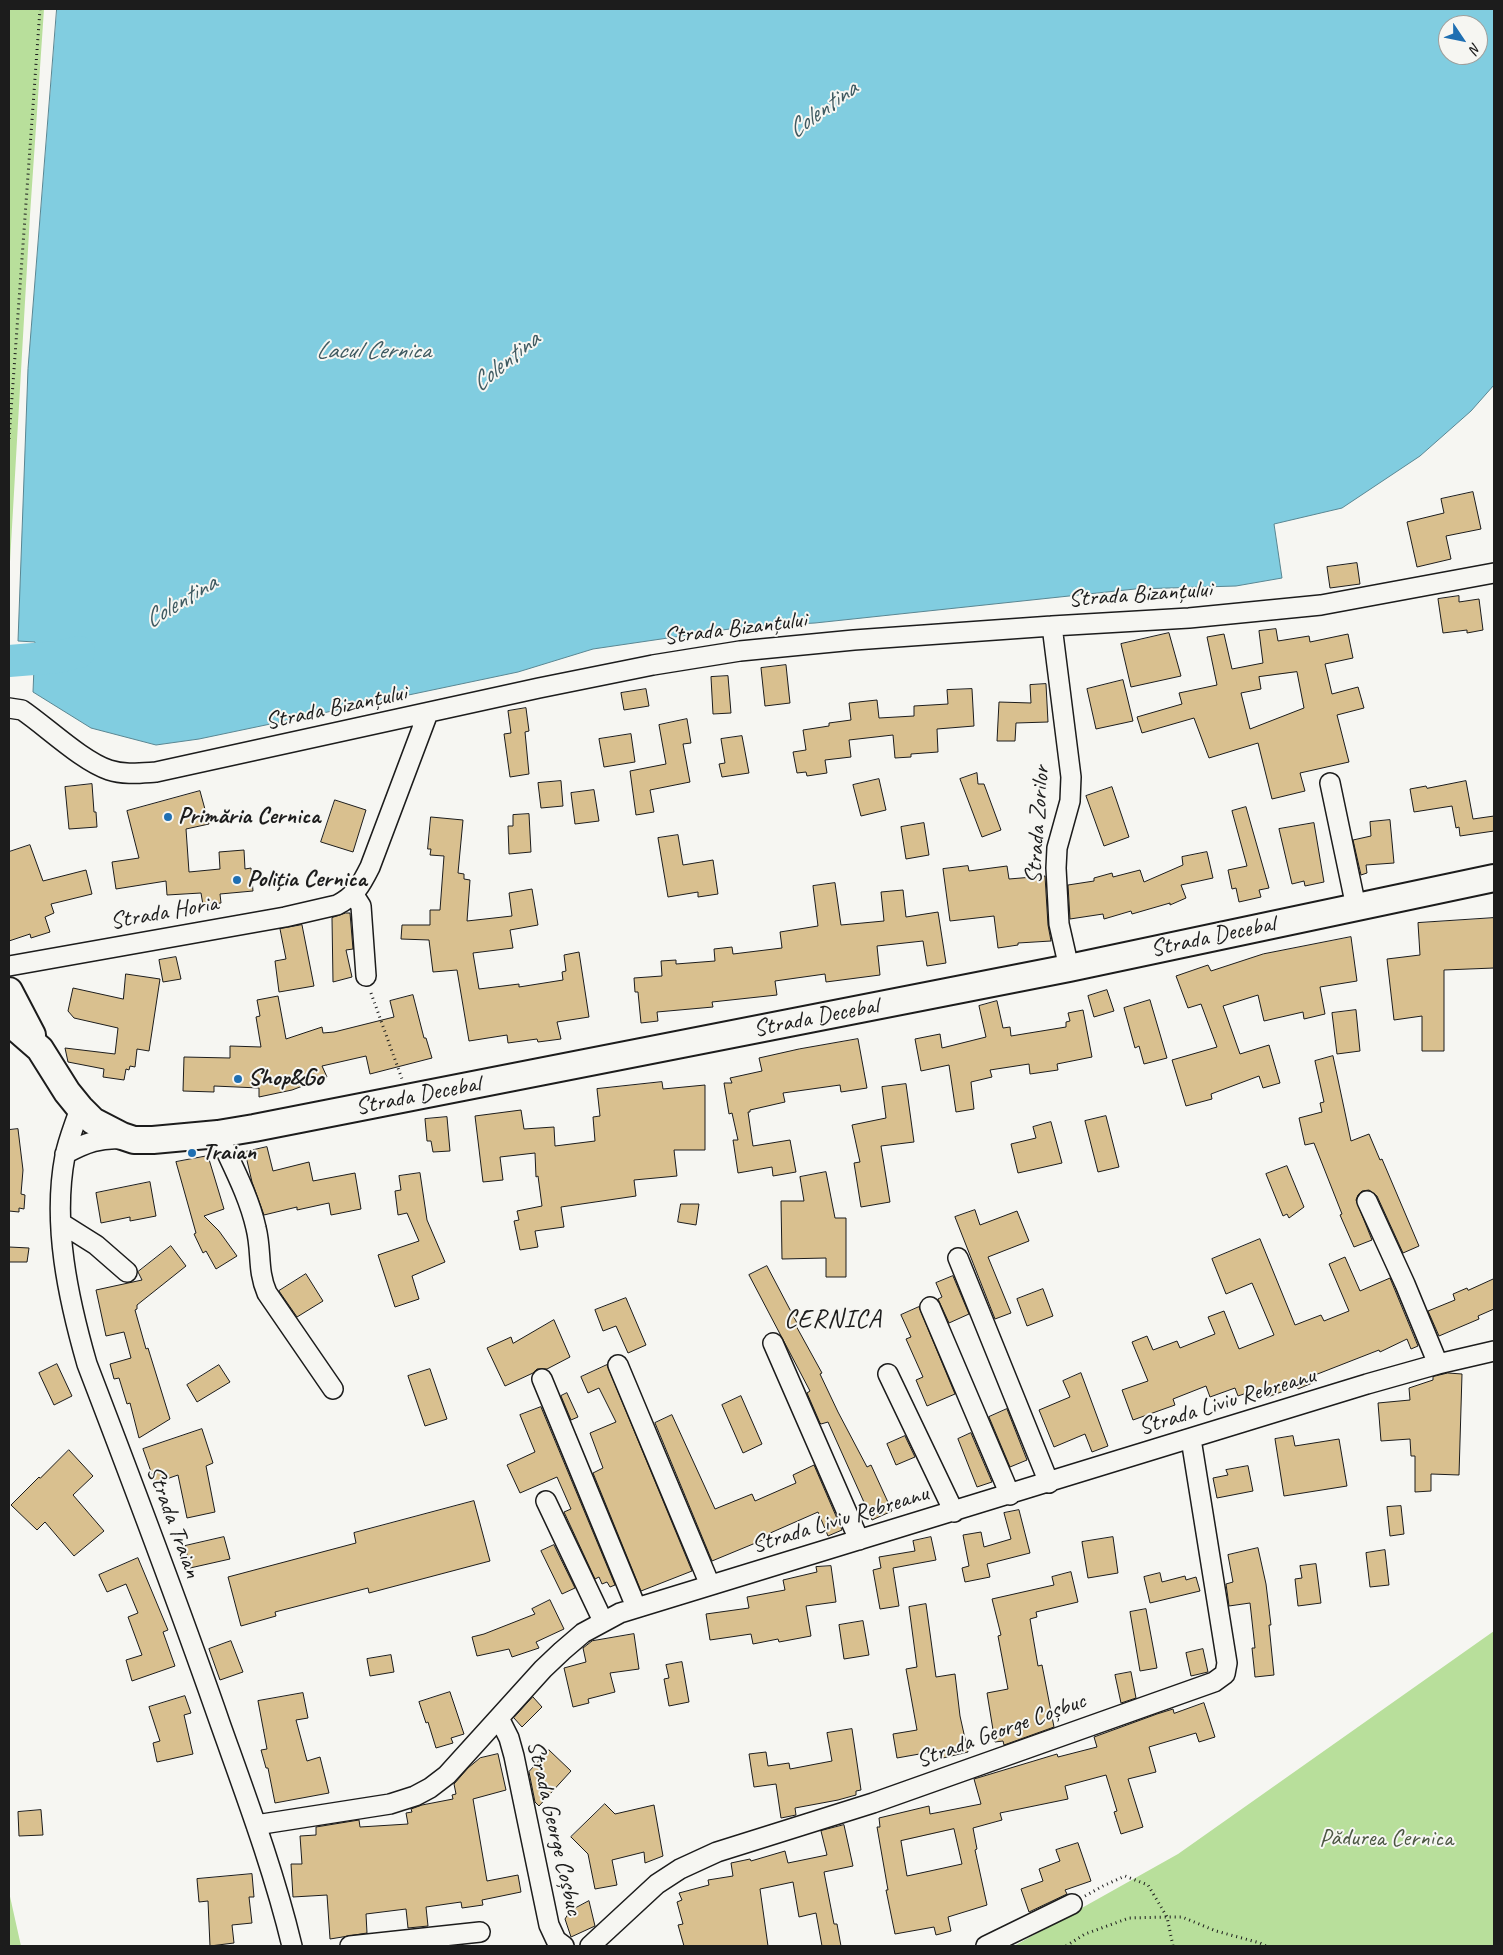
<!DOCTYPE html>
<html>
<head>
<meta charset="utf-8">
<style>
  body { margin:0 }
  #map { position:relative; width:1503px; height:1955px; overflow:hidden; background:#f6f6f2; font-family:Caveat,sans-serif }
  canvas { display:block }
  .frame { position:absolute; inset:0; border:10px solid #1c1c1c; pointer-events:none }
  .north { position:absolute; left:1438px; top:15px; width:50px; height:50px; box-sizing:border-box; background:#f6f6f2; border:1px solid #9f9f9c; border-radius:50%; rotate:124deg; font-size:14px; font-weight:700; line-height:20px; text-align:center; color:#1c1c1c }
  .north::after { content:''; display:block; margin:auto; width:18px; height:22px; background:#1f6fb2; clip-path:polygon(50% 0,100% 100%,50% 72%,0 100%) }
</style>
</head>
<body>
<div id="map">
<canvas width="1503" height="1955"></canvas>
<div class="frame"></div>
<div class="north">N</div>
</div>
<script>
const c = document.querySelector('canvas').getContext('2d');
c.lineJoin = 'round';
function paint(path, color) {
  c.fillStyle = color;
  c.fill(path, 'evenodd');
}
function stroke(path, color, width, dash) {
  c.strokeStyle = color;
  c.lineWidth = width;
  c.lineCap = dash ? 'butt' : 'round';
  c.setLineDash(dash || []);
  c.stroke(path);
}
function drawText(font, color, halo, rows, align = 'center') {
  c.font = font + ' Caveat,sans-serif';
  c.lineWidth = 4;
  c.setLineDash([]);
  c.textBaseline = 'middle';
  c.strokeStyle = halo;
  c.fillStyle = color;
  for (const [text, x, y, turn = 0] of rows) {
    c.save();
    c.translate(x, y);
    c.rotate((+turn || 0) * Math.PI / 180);
    c.textAlign = isNaN(turn) ? turn : align;
    if (halo) c.strokeText(text, 0, 0);
    c.fillText(text, 0, 0);
    c.restore();
  }
}
paint(new Path2D(`
  M9,9H44L30,215L9,579Z
  M1494,1631V1946H1014L1178,1854Z
  M9,1892L21,1946H9Z`), '#b8df9b');
const water = new Path2D(`
  M57,9H1494V385L1471,411L1420,456L1342,508L1274,524L1282,578L1236,586L1135,589L815,623L743,627L593,649L518,672L199,739L156,745L91,728L33,692L35,642L18,641L28,369ZM1448,25H1478V55H1448Z`);
paint(water, '#81cde0');
stroke(water, '#598692', 1);
stroke(new Path2D(`
  M9,661L58,657L79,652`), '#81cde0', 32);
const building = new Path2D(`
  M1473,492L1481,529L1446,536L1451,559L1417,567L1407,522L1444,513L1441,499Z
  M1357,563L1360,584L1330,588L1327,567Z
  M1459,596V602L1479,599L1483,630L1467,633V630L1443,633L1438,599Z
  M1276,629L1278,641L1309,636L1310,642L1348,634L1353,658L1325,664L1332,694L1358,687L1364,708L1337,715L1349,762L1300,773L1305,791L1272,799L1258,743L1209,758L1194,718L1142,733L1137,717L1182,704L1179,693L1217,685L1207,637L1224,634L1232,669L1263,663L1259,631ZM1297,672L1304,708L1250,729L1241,693L1261,689L1259,677Z
  M1169,633L1181,676L1131,687L1121,644Z
  M786,665L790,703L765,706L761,668Z
  M728,676L731,713L713,714L711,677Z
  M1123,680L1133,721L1096,729L1087,689Z
  M1046,684L1048,722L1016,723L1015,741H997L999,702L1031,703L1030,685Z
  M646,689L649,706L624,710L621,693Z
  M972,689L974,726L937,729L938,752L911,754V757L895,758L893,735L849,740L851,757L825,760L827,773L807,776L806,772L797,773L793,752L806,750L803,730L829,726V723L851,720L849,703L877,700L879,718L914,716V706L948,704L947,690Z
  M526,708L529,731L525,732L529,774L510,777L504,734L511,733L508,711Z
  M687,719L691,743L683,744L690,782L650,790L654,812L636,815L630,771L666,764L659,725Z
  M631,734L635,762L604,767L599,739Z
  M742,736L749,773L722,777L719,764L725,763L721,739Z
  M977,773L978,784H984L1001,830L982,837L960,779Z
  M879,779L886,810L861,816L853,785Z
  M561,781L563,806L541,808L538,783Z
  M1466,781L1473,819L1494,816V831L1460,836L1459,827L1456,828L1452,806L1414,812L1410,789L1426,786L1427,788Z
  M92,784L94,812H96L97,827L69,829L65,787Z
  M1112,787L1129,837L1104,846L1086,796Z
  M594,790L599,821L575,824L571,793Z
  M200,791L209,824L186,829L189,872L220,869L219,852L244,850L245,869L251,868L253,891L220,894L221,903L203,905L201,893L167,895L166,881L116,889L112,862L139,858L127,811Z
  M335,800L366,810L353,852L321,842Z
  M1246,807L1269,888L1259,890L1261,897L1239,902L1236,888L1232,889L1228,870L1247,866L1232,811Z
  M529,814L531,852L509,854L508,826H513V815Z
  M431,817L463,820L458,873L464,874V879L470,880L467,921L512,916L509,893L532,889L538,925L510,930L513,948L473,953L479,989L519,984V987L563,980L562,972L566,971L564,955L579,952L589,1017L557,1022L561,1039L538,1042L537,1039L508,1043L507,1035L469,1041L457,970L433,972L429,940L401,939L402,925H430V910H440L444,856L430,855L431,849H428Z
  M1390,820L1394,863L1366,865L1367,873L1361,875L1353,840L1371,836L1370,822Z
  M924,823L929,855L906,859L901,827Z
  M1314,823L1324,882L1305,886L1304,881L1292,884L1279,829Z
  M678,835L683,865L713,860L718,894L698,897V892L668,897L658,838Z
  M30,845L43,881L86,870L92,894L51,904L54,913L45,917L50,932L31,938L30,934L9,941V852Z
  M1207,852L1213,878L1181,885L1186,898L1170,905V903L1132,914L1131,911L1104,919L1103,914L1070,919L1068,885L1094,881V878L1112,873L1113,877L1140,870L1144,882L1183,865L1182,857Z
  M968,866L969,871L1007,866L1009,879L1045,876L1048,925L1051,941L1018,943V945L998,948L994,916L950,921L943,869Z
  M835,883L841,925L884,921L881,892L903,890L906,917L938,912L946,963L927,966L923,941L877,946L880,975L826,982L825,974L775,981L777,995L712,1002L713,1007L657,1012L658,1021L641,1023L638,992H635L634,978L662,976L661,961L676,960V964L715,961L714,949L732,947L733,954L782,948L780,932L818,926L813,886Z
  M346,913H350L353,949L346,950L352,977L333,982L332,918Z
  M1494,918V968L1444,970V1051H1422V1016L1394,1020L1387,959L1420,955L1418,923Z
  M302,925L314,986L279,992L275,961L286,959L280,929Z
  M1351,937L1357,981L1320,987L1325,1014L1304,1019L1303,1012L1264,1021L1258,995L1223,1006L1240,1054L1269,1045L1280,1083L1263,1088L1259,1076L1211,1094L1212,1099L1186,1106L1172,1060L1217,1047L1201,1004L1188,1008L1176,976L1208,965L1211,971L1263,954Z
  M176,957L181,979L163,982L159,960Z
  M126,974L160,979L149,1051L137,1049L135,1067L130,1066L129,1070L126,1069L124,1080L103,1077L104,1069L68,1062L65,1048L115,1054L118,1028L74,1018L68,1011L73,988L123,999Z
  M1107,990L1114,1011L1094,1017L1088,996Z
  M413,995L424,1038H426L432,1058L370,1074L366,1056L322,1066L327,1077L292,1090L259,1097V1088L214,1086V1092L183,1091L184,1057L230,1058V1046L261,1047L256,1017L260,1016L257,1000L278,996L286,1039L322,1027L323,1033L334,1032L394,1017L390,1001Z
  M1150,1000L1167,1058L1144,1064L1139,1046L1135,1048L1124,1008Z
  M997,1001L1003,1028L1010,1027L1011,1036L1066,1027V1022L1070,1021L1068,1013L1083,1010L1092,1057L1057,1064L1058,1070L1030,1074L1029,1064L990,1070L992,1077L971,1082L974,1109L956,1112L949,1065L921,1071L915,1039L940,1034L942,1048L986,1037L979,1006Z
  M1356,1010L1360,1051L1337,1054L1332,1013Z
  M858,1039L867,1088L841,1092L840,1085L783,1093L785,1102L750,1110V1112H748L753,1146L790,1140L796,1172L773,1176L772,1167L738,1173L733,1140H738L732,1113L729,1114L724,1083H732L730,1078L762,1071L759,1058L799,1049Z
  M1333,1056L1351,1141L1369,1134L1380,1160L1382,1159L1419,1246L1403,1253L1377,1196L1369,1190L1362,1191L1358,1195L1356,1200L1372,1240L1354,1247L1340,1215L1342,1214L1314,1143L1305,1145L1299,1118L1322,1112L1320,1103L1324,1102L1315,1061Z
  M662,1082L663,1089L705,1085V1150H674L677,1176L634,1180L636,1196L561,1207L564,1227L535,1231L538,1247L520,1250L514,1221L519,1220L517,1211L542,1206L538,1176L536,1177L535,1153L500,1157L503,1180L483,1182L475,1116L521,1110L524,1129L554,1127L555,1146L595,1141L593,1117L600,1116L597,1089Z
  M906,1084L914,1142L881,1146L890,1202L861,1207L854,1163L860,1162L852,1125L886,1118L882,1087Z
  M1106,1116L1119,1167L1098,1172L1085,1121Z
  M447,1117L450,1151L433,1152L431,1141H427L425,1119Z
  M1051,1122L1062,1163L1018,1173L1011,1144L1036,1138L1033,1127Z
  M18,1129L23,1170L21,1194L25,1195L24,1209L19,1208V1212L9,1211V1130Z
  M267,1147L273,1171L309,1162L313,1181L355,1173L361,1209L331,1215L329,1203L297,1210V1207L264,1215L252,1182L245,1152Z
  M208,1156L224,1209L204,1216L219,1231L237,1256L216,1269L206,1251L203,1253L194,1234L196,1233L176,1162Z
  M1287,1166L1304,1207L1289,1218L1287,1214L1283,1216L1266,1174Z
  M826,1172L835,1218H846V1277H826V1258L782,1259L781,1201H804L800,1177Z
  M420,1173L427,1220L445,1262L412,1276L419,1299L395,1307L378,1255L419,1241L407,1213L398,1215L395,1191L401,1190L399,1176Z
  M150,1182L156,1216L130,1221V1217L101,1223L96,1193Z
  M681,1204H699L696,1225L678,1222Z
  M975,1210L980,1225L1017,1211L1029,1241L988,1257L1011,1313L995,1319L955,1217Z
  M1260,1239L1295,1325L1321,1315L1324,1321L1349,1311L1329,1264L1345,1257L1360,1291L1390,1278L1418,1346L1411,1349L1407,1339L1380,1352L1379,1350L1315,1375L1317,1381L1298,1389L1297,1386L1268,1397L1264,1387L1238,1396L1235,1388L1210,1397L1206,1386L1173,1399L1175,1405L1133,1420L1122,1390L1148,1381L1132,1342L1147,1336L1153,1350L1177,1341L1180,1348L1215,1334L1208,1317L1224,1311L1239,1349L1274,1335L1252,1283L1226,1294L1212,1259Z
  M171,1246L186,1266L137,1305V1309L135,1310L146,1349L148,1348L170,1419L139,1438L130,1403L127,1404L119,1378L114,1379L110,1364L131,1358L124,1332L106,1336L96,1290L142,1280L138,1272Z
  M9,1247L29,1248L27,1262H9Z
  M767,1266L797,1323L795,1324L822,1373L820,1374L838,1412L867,1467L871,1465L892,1511L872,1520L828,1422L821,1424L820,1423L807,1393L810,1391L749,1275Z
  M306,1274L323,1301L297,1317L279,1291Z
  M953,1276L969,1314L949,1323L938,1299L942,1297L936,1283Z
  M1494,1279V1309L1478,1316L1479,1319L1439,1336L1428,1311L1455,1300L1453,1294L1467,1288L1468,1290Z
  M1043,1289L1053,1316L1027,1326L1017,1299Z
  M626,1298L646,1345L628,1353L616,1326L603,1331L595,1310Z
  M919,1307L955,1394L927,1406L916,1380L923,1377L906,1339L911,1337L901,1315Z
  M554,1320L570,1357L547,1369H537L533,1373L505,1386L487,1348L511,1337L513,1343Z
  M57,1364L72,1396L54,1405L39,1373Z
  M219,1365L230,1382L197,1402L187,1385Z
  M607,1365L692,1571L641,1591L593,1473L603,1468L590,1433L616,1422L599,1388L588,1393L581,1377Z
  M430,1369L447,1419L425,1426L408,1376Z
  M1081,1373L1108,1446L1092,1452L1085,1434L1054,1447L1039,1410L1070,1397L1063,1381Z
  M1448,1373L1462,1374L1459,1475L1431,1474V1491L1415,1492V1456H1411L1410,1439L1381,1441L1378,1403L1410,1400L1409,1388L1433,1380V1377Z
  M567,1393L578,1417L571,1420L561,1396Z
  M741,1396L762,1444L743,1453L722,1405Z
  M541,1407L615,1585L610,1587L607,1582L602,1584L599,1577L595,1579L564,1512L571,1509L557,1477L520,1493L507,1465L535,1452L520,1415Z
  M1007,1409L1027,1460L1010,1467L989,1417Z
  M672,1415L715,1509L752,1494L755,1501L796,1483L793,1475L814,1465L842,1530L828,1536L818,1512L768,1534L770,1537L712,1561L655,1423Z
  M202,1429L213,1463L206,1466L215,1512L187,1518L178,1475L155,1483L143,1449Z
  M971,1433L992,1482L977,1487L958,1439Z
  M905,1436L915,1457L896,1465L887,1444Z
  M1293,1436L1295,1446L1339,1439L1347,1486L1284,1496L1275,1439Z
  M69,1450L93,1476L73,1495L104,1531L74,1556L45,1522L37,1530L11,1505L39,1477L40,1478Z
  M1248,1466L1253,1491L1217,1498L1213,1478L1228,1475L1226,1470Z
  M474,1501L490,1561L369,1593L368,1588L275,1612L276,1616L241,1626L228,1577L356,1543L354,1533Z
  M1401,1506L1404,1534L1390,1536L1387,1507Z
  M1019,1510L1030,1553L987,1564L990,1577L965,1582L962,1568L969,1566L963,1535L981,1532L984,1547L1011,1539L1004,1513Z
  M224,1537L230,1559L190,1568L185,1546Z
  M931,1537L936,1560L893,1568L899,1606L880,1609L873,1570L881,1568L879,1557L915,1551L913,1541Z
  M1113,1537L1118,1573L1088,1578L1082,1542Z
  M554,1545L575,1588L562,1594L541,1551Z
  M1258,1548L1266,1584L1271,1625H1269L1274,1675L1255,1677L1252,1648H1255L1250,1603L1229,1606L1226,1584L1233,1582L1228,1555Z
  M1385,1550L1389,1585L1370,1587L1366,1553Z
  M138,1558L168,1630L163,1632L175,1666L132,1681L126,1660L142,1655L128,1617L138,1613L126,1584L107,1592L99,1575Z
  M1316,1564L1321,1603L1298,1606L1295,1579L1302,1578L1300,1566Z
  M831,1566L836,1602L806,1606L811,1636L779,1642L778,1639L753,1644L751,1634L710,1640L706,1614L749,1608L747,1597L785,1590L783,1580L817,1572L816,1567Z
  M1071,1572L1078,1602L1036,1612L1037,1617L1030,1619L1038,1666L1042,1665L1054,1727L1004,1745L1003,1741L995,1742L987,1693L1008,1689L998,1636L1001,1635L992,1599L1054,1585L1052,1577Z
  M1160,1573L1162,1582L1185,1576L1186,1580L1196,1577L1200,1591L1150,1603L1144,1577Z
  M550,1600L564,1629L536,1642L539,1648L512,1657L509,1649L477,1656L472,1637L484,1634L535,1614L532,1609Z
  M926,1604L936,1677L955,1674L960,1716L968,1752L943,1758L942,1750L897,1758L893,1734L917,1730L906,1669L917,1667L909,1607Z
  M1146,1609L1157,1668L1140,1671L1130,1612Z
  M863,1621L869,1655L844,1659L839,1625Z
  M634,1634L639,1669L610,1673L615,1692L588,1699L589,1703L573,1707L564,1668L586,1662L583,1648L592,1641Z
  M231,1641L243,1672L220,1680L209,1649Z
  M1203,1649L1208,1672L1191,1676L1186,1653Z
  M391,1655L394,1672L370,1676L367,1659Z
  M682,1662L689,1702L669,1706L664,1679L669,1678L666,1665Z
  M1131,1672L1136,1698L1121,1703L1115,1675Z
  M450,1692L464,1734L451,1738L453,1743L436,1748L428,1722L426,1723L419,1702Z
  M303,1693L308,1718L296,1720L307,1761L320,1757L329,1793L275,1803L268,1768H266L261,1750L267,1749L258,1701Z
  M185,1696L191,1713L184,1715L193,1754L157,1762L153,1743L160,1741L149,1707Z
  M533,1697L542,1707L522,1727L514,1718Z
  M1204,1703L1215,1737L1199,1742L1196,1733L1149,1747L1156,1772L1128,1779L1143,1827L1121,1834L1114,1812L1117,1811L1106,1775L1065,1786L1068,1799L1000,1813L1002,1820L973,1828L977,1849L975,1850L987,1905L948,1917L951,1931L936,1935L934,1927L895,1934L886,1890H888L877,1827H880L879,1818L929,1806L930,1814L981,1804L974,1779L1057,1754L1058,1757L1097,1747L1094,1737L1157,1714L1173,1709L1174,1713ZM954,1829L962,1864L907,1876L901,1841Z
  M852,1729L861,1790L856,1791V1795L838,1800L795,1808L796,1815L781,1818L776,1784L754,1787L749,1754L766,1752L768,1766L789,1763L790,1769L832,1761L827,1733Z
  M549,1750L571,1771L539,1806L535,1802L529,1772Z
  M498,1754L506,1790L473,1799L487,1881L518,1875L521,1892L482,1900L483,1905L462,1908L461,1902L426,1907L428,1926L408,1928L406,1909L366,1914L367,1933L330,1939L327,1895L293,1897L291,1864H302L300,1836L316,1835V1827L359,1820L360,1827L408,1824L406,1813L412,1812L411,1809L422,1805L453,1799L452,1795L456,1794L454,1784L468,1768L480,1758Z
  M605,1804L615,1814L654,1805L663,1856L645,1863L644,1852L612,1860L617,1885L595,1889L588,1854L571,1837Z
  M41,1810L43,1835L19,1836L18,1812Z
  M844,1825L853,1866L824,1872L834,1924H837L841,1946H822L816,1913L799,1917L793,1882L760,1889L768,1946H684L678,1925L683,1924L677,1902L682,1900L679,1893L709,1885L708,1880L733,1876L731,1863L750,1859L751,1861L785,1851L788,1863L827,1855L821,1831Z
  M1078,1843L1091,1881L1065,1890L1067,1894L1029,1912L1021,1889L1043,1881L1039,1869L1060,1861L1056,1850Z
  M252,1874L254,1897H249L252,1923L232,1925L234,1943L210,1946L208,1901L199,1902L197,1879Z
  M589,1901L595,1926L571,1937L565,1919L570,1911Z`);
paint(building, '#d9c08f');
stroke(building, '#1c1c1c', 1);
const street = new Path2D(`
  M1052,626L1071,777L1070,801L1057,848L1056,868L1059,924L1069,968
  M9,708L22,710C47,727 82,761 109,770C124,775 140,773 156,772L539,688L653,665L740,651L854,640L1052,626L1189,618L1321,605L1494,573
  M1330,783L1356,907
  M354,895L361,906L366,976
  M9,966L285,917L337,905C355,896 361,885 370,867L428,713
  M80,1108C75,1124 68,1140 65,1156C52,1224 68,1298 87,1364C133,1484 179,1605 221,1726C247,1799 274,1871 292,1946
  M218,1134C232,1165 249,1196 256,1228C262,1252 257,1270 267,1293L333,1389
  M65,1154C85,1143 101,1137 123,1139
  M1367,1201L1405,1284L1438,1364
  M61,1223L96,1245L127,1272
  M958,1258L1049,1483
  M930,1307L1010,1495
  M773,1343L859,1540
  M618,1365L710,1585
  M888,1374L954,1512
  M542,1379L636,1607
  M546,1501L603,1621
  M499,1718L509,1738L514,1756L549,1925L556,1940L564,1946
  M256,1825L390,1804L415,1796L430,1788L447,1775L543,1669L562,1651L583,1633L620,1613L1367,1384L1438,1364L1494,1351
  M350,1946L480,1932
  M590,1946L657,1884L680,1869L717,1852L873,1803L1214,1682L1225,1674L1227,1663L1191,1439
  M986,1946L1072,1904`);
const secondary = new Path2D(`
  M9,991L32,1035
  M9,1022L40,1049L67,1092L80,1108L93,1121L122,1136L134,1140H153L218,1134L254,1128L1069,968L1494,878`);
stroke(street, '#1c1c1c', 22);
stroke(secondary, '#1c1c1c', 30);
stroke(new Path2D(`
  M9,439L40,9
  M371,993L402,1079
  M1085,1896L1103,1886L1125,1876L1148,1885L1167,1917L1173,1946
  M1066,1946L1085,1934L1129,1918L1167,1917H1182L1216,1931L1260,1943L1266,1946`), '#1c1c1c', 3, [1, 4]);
stroke(street, '#f6f6f2', 19);
stroke(secondary, '#f6f6f2', 26);
for (const [x, y, r, color] of [
  [168,817,5,"#1f6fb2"],
  [237,880,5,"#1f6fb2"],
  [238,1079,5,"#1f6fb2"],
  [192,1153,5,"#1f6fb2"]
]) {
  const dot = new Path2D();
  dot.arc(x, y, r, 0, 2 * Math.PI);
  c.fillStyle = color;
  c.fill(dot);
  stroke(dot, '#f6f6f2', 2);
}
drawText('24px', '#1c1c1c', '#f6f6f2', [
  ["Strada Bizanțului",1140,595,-4],
  ["Strada Bizanțului",735,629,-7],
  ["Strada Bizanțului",336,708,-12],
  ["Strada Zorilor",1038,825,-86],
  ["Strada Horia",164,913,-10],
  ["Strada Decebal",1213,937,-12],
  ["Strada Decebal",816,1018,-11],
  ["Strada Decebal",418,1096,-11],
  ["Strada Liviu Rebreanu",1227,1402,-17],
  ["Strada Liviu Rebreanu",840,1520,-17],
  ["Strada Traian",173,1522,70],
  ["Strada George Coșbuc",1001,1731,-20],
  ["Strada George Coșbuc",554,1828,77]
]);
drawText('bold 24px', '#1c1c1c', '#f6f6f2', [
  ["Primăria Cernica",178,817],
  ["Poliția Cernica",247,880],
  ["Shop&Go",248,1079],
  ["Traian",202,1153]
], 'left');
drawText('24px', '#4b5642', '#f6f6f2', [
  ["Pădurea Cernica",1386,1839]
]);
drawText('italic 25px', '#3f5a61', '#f6f6f2', [
  ["Colentina",823,110,-36],
  ["Lacul Cernica",373,351],
  ["Colentina",506,362,-39],
  ["Colentina",181,602,-31]
]);
c.letterSpacing = '1px';
drawText('26px', '#1c1c1c', '#f6f6f2', [
  ["CERNICA",833,1320]
]);
c.letterSpacing = '0px';
</script>
</body>
</html>
